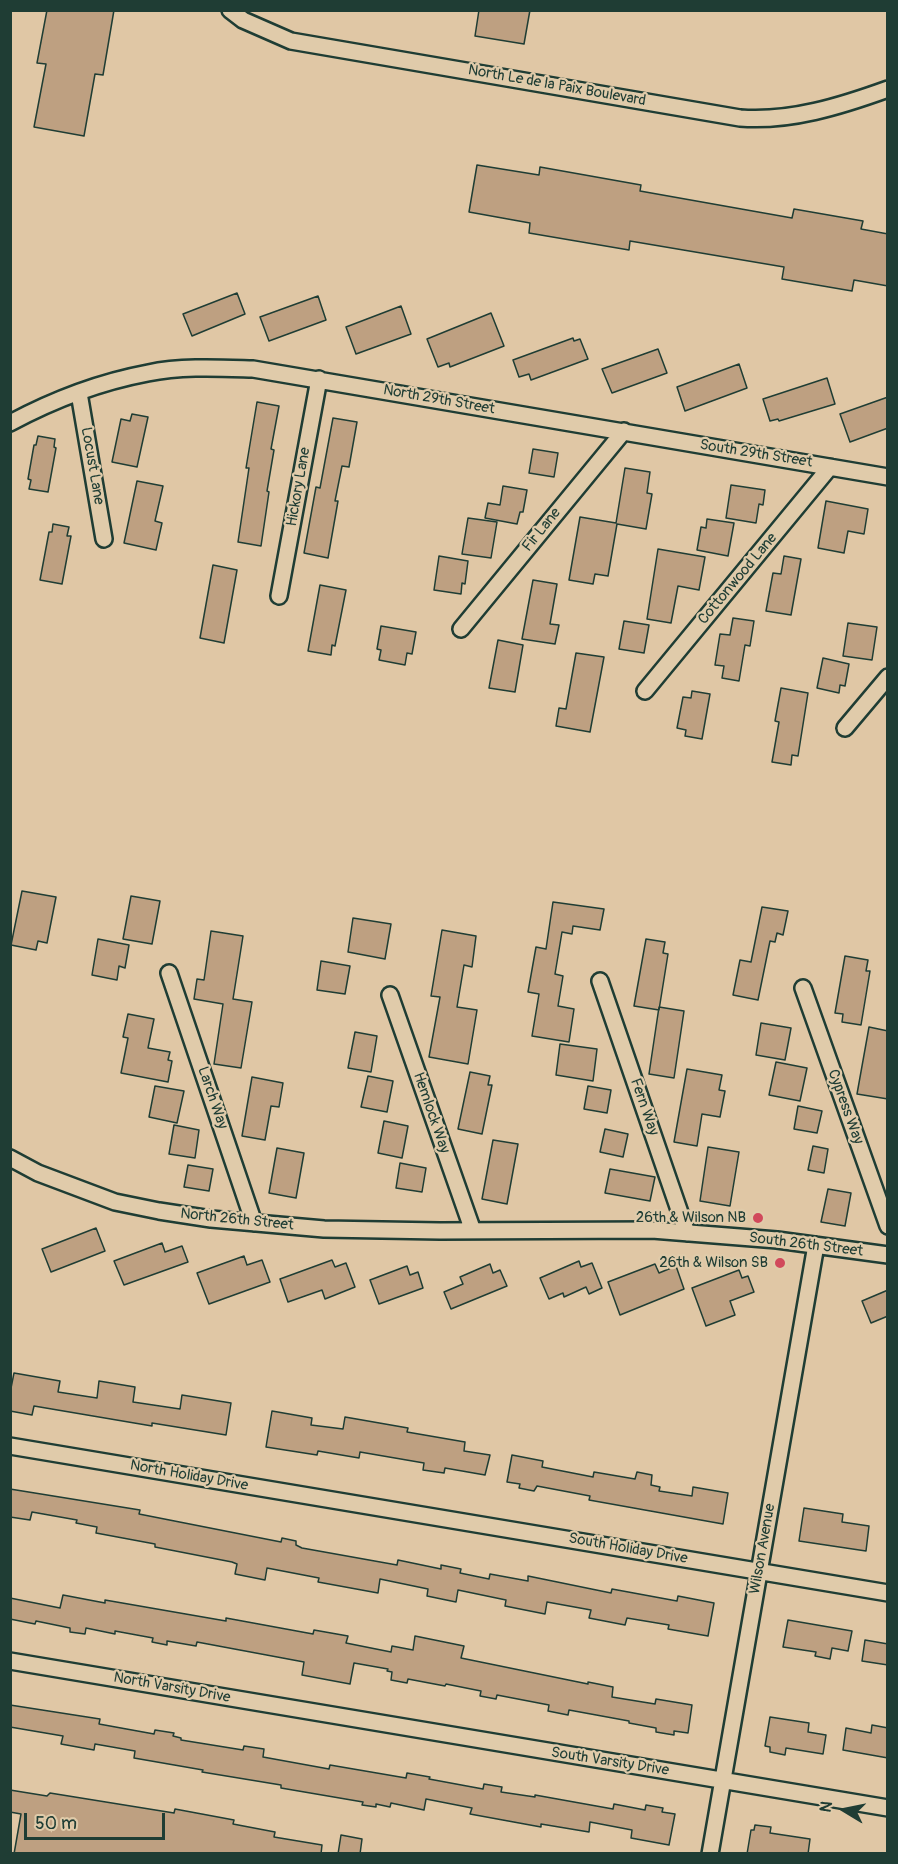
<!DOCTYPE html>
<html>
<head>
<meta charset="utf-8">
<style>
  body { margin:0 }
  #map { position:relative; width:898px; height:1864px; overflow:hidden; background:#e0c7a5; font-family:Pangolin,sans-serif }
  canvas { display:block }
  .frame { position:absolute; inset:0; border:12px solid #1f3d34; pointer-events:none }
  .north { position:absolute; left:814px; top:1780px; width:60px; height:60px; -webkit-text-stroke:4px #e0cbaa; paint-order:stroke; rotate:280deg; font-size:16px; font-weight:700; line-height:24px; text-align:center; color:#1f3d34 }
  .north::after { content:''; display:block; margin:auto; width:21px; height:27px; background:#1f3d34; clip-path:polygon(50% 0,100% 100%,50% 72%,0 100%) }
  .scale { position:absolute; left:24px; top:1813px; width:141px; height:27px; box-sizing:border-box; border:3px solid #1f3d34; border-top:0; padding-left:8px; font-size:18px; line-height:21px; white-space:nowrap; color:#1f3d34; -webkit-text-stroke:4px #e0cbaa; paint-order:stroke }
</style>
</head>
<body>
<div id="map">
<canvas width="898" height="1864"></canvas>
<div class="frame"></div>
<div class="north">N</div>
<div class="scale">50 m</div>
</div>
<script>
const c = document.querySelector('canvas').getContext('2d');
c.lineJoin = 'round';
function paint(path, color) {
  c.fillStyle = color;
  c.fill(path, 'evenodd');
}
function stroke(path, color, width, dash) {
  c.strokeStyle = color;
  c.lineWidth = width;
  c.lineCap = dash ? 'butt' : 'round';
  c.setLineDash(dash || []);
  c.stroke(path);
}
function drawText(font, color, halo, rows, align = 'center') {
  c.font = font + ' Pangolin,sans-serif';
  c.lineWidth = 4.5;
  c.setLineDash([]);
  c.textBaseline = 'middle';
  c.strokeStyle = halo;
  c.fillStyle = color;
  for (const [text, x, y, turn = 0] of rows) {
    c.save();
    c.translate(x, y);
    c.rotate((+turn || 0) * Math.PI / 180);
    c.textAlign = isNaN(turn) ? turn : align;
    if (halo) c.strokeText(text, 0, 0);
    c.fillText(text, 0, 0);
    c.restore();
  }
}
const building = new Path2D(`
  M47,10H114L103,75L95,74L84,136L34,127L46,64L37,63Z
  M479,10H530L524,44L475,36Z
  M477,165L539,175L540,167L641,185L640,191L792,218L794,209L863,221L861,229L888,234V286L854,280L852,291L782,279L784,267L630,241L629,250L529,233L530,223L469,212Z
  M237,293L245,314L192,336L183,314Z
  M318,296L326,320L269,341L260,317Z
  M401,306L411,334L356,354L346,327Z
  M491,313L504,346L450,367L449,363L438,367L427,339Z
  M573,338L574,341L580,339L588,359L531,380L529,374L519,377L513,360Z
  M658,349L667,373L612,393L602,369Z
  M739,364L747,388L685,411L677,387Z
  M827,378L835,404L779,421L778,419L770,421L763,399Z
  M888,397V428L850,442L840,414Z
  M257,402L279,406L271,449L274,450L267,491L269,492L261,546L238,542L249,468H246Z
  M132,414L148,417L137,467L112,462L121,419L130,421Z
  M333,418L357,422L349,467L342,466L335,501H338L328,558L304,553L316,487L320,488Z
  M38,436L55,439L54,447L56,448L48,492L29,489L31,480L28,479L34,445H36Z
  M533,449L558,453L554,477L529,473Z
  M625,468L650,472L647,493L652,494L646,529L617,524L608,576L595,574L593,584L569,580L580,517L616,523Z
  M137,481L163,486L155,521L162,523L156,550L124,543Z
  M731,485L765,490L763,505L759,504L756,523L726,518Z
  M503,486L527,490L523,512H520L517,524L485,518L488,503L500,505Z
  M826,501L868,509L864,534L848,531L844,553L818,548Z
  M468,518L497,522L491,558L462,554Z
  M707,519L734,523L728,556L697,550L701,527L706,528Z
  M53,524L69,527L67,536H71L62,584L40,580L49,532H52Z
  M658,549L705,557L699,590L678,586L671,623L647,619Z
  M439,556L468,561L465,584L462,583L461,594L434,590Z
  M784,556L801,559L791,615L766,611L773,573L781,574Z
  M213,565L237,570L224,643L200,638Z
  M533,580L557,584L550,624L559,625L555,644L522,639Z
  M320,585L346,590L335,646L332,645L331,655L308,651Z
  M733,618L754,621L750,646L745,645L739,681L722,678L724,666L715,665L720,634L730,635Z
  M624,621L649,625L644,653L619,649Z
  M848,623L877,627L872,660L843,656Z
  M381,626L416,632L412,654L407,653L405,665L379,660L381,650L377,649Z
  M498,640L523,645L515,692L489,688Z
  M576,653L604,657L590,732L556,726L559,708L566,709Z
  M823,658L849,664L845,686L840,685L839,693L817,688Z
  M781,688L808,693L798,756L792,755L791,765L772,762L779,722L775,721Z
  M692,691L710,694L702,739L685,736L686,730L677,728L683,697L691,698Z
  M22,891L56,897L47,943L38,941L36,950L11,945Z
  M131,896L160,901L152,944L123,939Z
  M553,902L604,909L600,930L573,926L572,934L562,932L555,974L563,976L558,1006L574,1009L569,1042L532,1036L539,994L528,992L536,947L546,949Z
  M762,907L788,911L783,935L777,933L775,942L770,941L758,1000L733,995L740,960L751,962Z
  M353,918L391,924L385,959L348,952Z
  M442,930L476,936L472,967L464,965L457,1007L477,1010L468,1064L429,1057L440,997L431,996Z
  M211,931L243,936L233,999L252,1002L241,1068L214,1064L223,1004L194,999L197,979L204,980Z
  M98,939L129,945L125,968L119,966L117,980L92,975Z
  M646,939L665,942L663,953L668,954L659,1010L634,1006Z
  M845,956L868,960L866,971H870L861,1025L842,1022L843,1014L835,1013Z
  M321,961L350,966L345,994L317,990Z
  M659,1007L684,1011L674,1078L649,1074Z
  M128,1014L154,1019L148,1048L170,1052L168,1060L172,1061L168,1082L121,1073L128,1038L123,1037Z
  M761,1023L791,1028L785,1060L756,1055Z
  M869,1027L888,1031V1099L857,1094Z
  M355,1032L377,1036L371,1072L348,1068Z
  M560,1044L597,1049L593,1081L556,1075Z
  M776,1062L807,1068L800,1101L769,1095Z
  M687,1069L722,1075L719,1090L725,1091L720,1117L702,1114L697,1146L674,1142Z
  M470,1072L490,1076L488,1085H492L482,1134L458,1129Z
  M368,1076L393,1081L387,1112L361,1107Z
  M252,1077L283,1083L279,1107L271,1106L265,1140L242,1136Z
  M155,1086L184,1091L177,1123L149,1117Z
  M588,1086L611,1090L607,1113L584,1109Z
  M798,1106L822,1111L817,1133L794,1129Z
  M384,1121L408,1126L402,1158L378,1153Z
  M174,1125L199,1130L195,1158L169,1154Z
  M605,1129L628,1134L623,1157L600,1152Z
  M493,1140L518,1144L507,1204L482,1199Z
  M813,1146L828,1149L824,1173L808,1170Z
  M708,1147L739,1152L730,1206L700,1201Z
  M277,1148L304,1153L296,1198L269,1193Z
  M400,1163L426,1168L422,1192L396,1188Z
  M188,1165L213,1169L209,1191L184,1187Z
  M610,1169L655,1177L650,1201L605,1193Z
  M828,1189L851,1193L845,1226L821,1222Z
  M96,1228L105,1251L51,1272L42,1249Z
  M162,1243L165,1252L182,1246L188,1262L124,1285L114,1261Z
  M244,1256L247,1265L262,1260L270,1282L209,1304L197,1273Z
  M332,1260L335,1267L346,1263L355,1287L325,1299L322,1290L288,1302L280,1279Z
  M579,1261L581,1267L592,1263L602,1288L589,1294L586,1287L564,1297L563,1293L549,1299L540,1278Z
  M490,1264L493,1273L500,1270L507,1286L451,1309L444,1292L463,1284L460,1277Z
  M655,1264L659,1273L676,1266L684,1289L620,1315L608,1282Z
  M407,1266L410,1275L418,1272L423,1288L379,1304L370,1280Z
  M739,1270L742,1278L748,1276L754,1292L730,1301L735,1315L706,1326L692,1288Z
  M888,1290V1316L871,1323L862,1301Z
  M14,1373L60,1381L58,1392L97,1398L99,1381L135,1387L133,1402L180,1409L182,1395L231,1403L226,1435L152,1423V1426L34,1406L32,1415L10,1411V1393Z
  M272,1411L312,1418L311,1425L343,1429L345,1417L408,1428L407,1432L465,1442L464,1451L490,1455L485,1475L445,1468L444,1473L423,1470L424,1463L360,1452L359,1458L318,1451L317,1455L266,1447Z
  M512,1455L543,1461L542,1467L593,1477L594,1472L635,1479L637,1472L652,1475L651,1485L660,1487L659,1491L692,1496L693,1487L728,1493L723,1524L589,1500L590,1496L537,1486L534,1491L519,1488L520,1484L507,1482Z
  M10,1489L140,1510L139,1514L281,1542L282,1538L296,1541V1545L302,1548L397,1565L398,1560L441,1569V1565L461,1569L460,1573L489,1579L490,1574L528,1581V1576L611,1593L612,1589L677,1601L678,1596L714,1603L708,1636L668,1629L669,1625L627,1618L625,1625L589,1618L591,1610L547,1602L545,1614L505,1606L506,1600L458,1590L456,1602L427,1596L428,1589L380,1579L378,1593L318,1582L319,1578L267,1568L265,1580L235,1574L237,1564L232,1562L155,1547V1544L96,1533L97,1527L76,1523L77,1520L32,1512L30,1520L10,1517Z
  M804,1508L843,1514L842,1522L869,1526L866,1551L799,1541Z
  M63,1595L105,1603V1600L226,1621V1618L313,1634L314,1630L348,1636L346,1643L391,1652L392,1646L413,1650L415,1636L464,1646L461,1658L588,1684V1682L613,1687L612,1697L655,1704L656,1699L692,1705L688,1733L674,1731V1735L656,1732V1728L629,1723V1721L569,1710L568,1715L548,1711L549,1705L497,1695L496,1699L480,1696L481,1691L446,1684L445,1686L408,1679L407,1683L391,1680L392,1672L387,1671L388,1669L354,1663L350,1684L302,1675L304,1662L197,1642L196,1646L167,1641V1645L152,1642L153,1638L115,1631V1634L86,1628L85,1634L70,1632V1628L36,1621L35,1624L10,1619V1598L60,1608Z
  M788,1620L852,1631L848,1651L832,1648L830,1659L815,1656L816,1652L783,1647Z
  M865,1640L888,1644V1665L862,1661Z
  M10,1705L100,1719L99,1724L154,1734L155,1730L174,1733L173,1736L181,1738V1740L243,1750L244,1746L264,1749L263,1757L329,1769L330,1765L406,1778L407,1773L430,1777L429,1779L483,1789L484,1784L502,1787L501,1792L535,1797V1795L613,1809L614,1804L645,1810L646,1805L663,1808L662,1812L675,1814L669,1845L631,1838L632,1830L590,1822L589,1832L541,1824V1827L470,1814L472,1808L426,1799L424,1810L391,1803L390,1807L376,1804V1807L362,1805L363,1802L281,1788V1785L202,1772L203,1770L134,1758L135,1751L95,1744L94,1750L61,1744L63,1736L10,1727Z
  M770,1717L809,1723L808,1732L826,1735L823,1754L786,1748L785,1755L770,1752V1747L765,1746Z
  M872,1725L888,1728V1758L843,1750L846,1728L871,1733Z
  M10,1790L47,1796L50,1793L174,1813L175,1809L234,1820L233,1824L275,1832L274,1837L322,1845L321,1854H14L21,1814L10,1812Z
  M755,1825L771,1827L770,1833L810,1839L808,1854H747L751,1830H754Z
  M341,1835L362,1839L360,1854H338Z`);
paint(building, '#bea081');
stroke(building, '#1f3d34', 1.5);
const street = new Path2D(`
  M230,10L243,20L291,41L740,118C790,122 841,106 888,89
  M79,393L104,539
  M10,423C53,400 100,382 148,373C182,366 219,368 253,369L888,477
  M279,596L319,379
  M461,629L624,431
  M645,691L830,467
  M845,728L888,677
  M169,973L254,1223
  M600,981L687,1233
  M803,988L888,1226
  M390,995L473,1231
  M10,1158L38,1173L115,1202L159,1211L211,1219L324,1229L440,1231L652,1230L777,1240L888,1255
  M10,1446L888,1593
  M10,1661L888,1808
  M710,1854L816,1245`);
stroke(street, '#1f3d34', 20);
stroke(street, '#e0cbaa', 15);
for (const [x, y, r, color] of [
  [758,1218,6,"#d1495b"],
  [780,1263,6,"#d1495b"]
]) {
  const dot = new Path2D();
  dot.arc(x, y, r, 0, 2 * Math.PI);
  c.fillStyle = color;
  c.fill(dot);
  stroke(dot, '#e0cbaa', 2);
}
drawText('15px', '#1f3d34', '#e0cbaa', [
  ["North Le de la Paix Boulevard",557,86,10],
  ["North 29th Street",439,400,10],
  ["South 29th Street",756,454,9],
  ["Locust Lane",92,466,80],
  ["Hickory Lane",299,487,-80],
  ["Fir Lane",542,530,-51],
  ["Cottonwood Lane",738,579,-50],
  ["Larch Way",212,1098,71],
  ["Fern Way",644,1107,71],
  ["Cypress Way",845,1107,70],
  ["Hemlock Way",431,1113,71],
  ["North 26th Street",237,1220,6],
  ["South 26th Street",806,1245,7],
  ["North Holiday Drive",189,1476,10],
  ["South Holiday Drive",628,1549,10],
  ["Wilson Avenue",763,1549,-80],
  ["North Varsity Drive",172,1688,10],
  ["South Varsity Drive",610,1762,9]
]);
drawText('15px', '#1f3d34', '#e0cbaa', [
  ["26th & Wilson NB",746,1218],
  ["26th & Wilson SB",768,1263]
], 'right');
</script>
</body>
</html>
